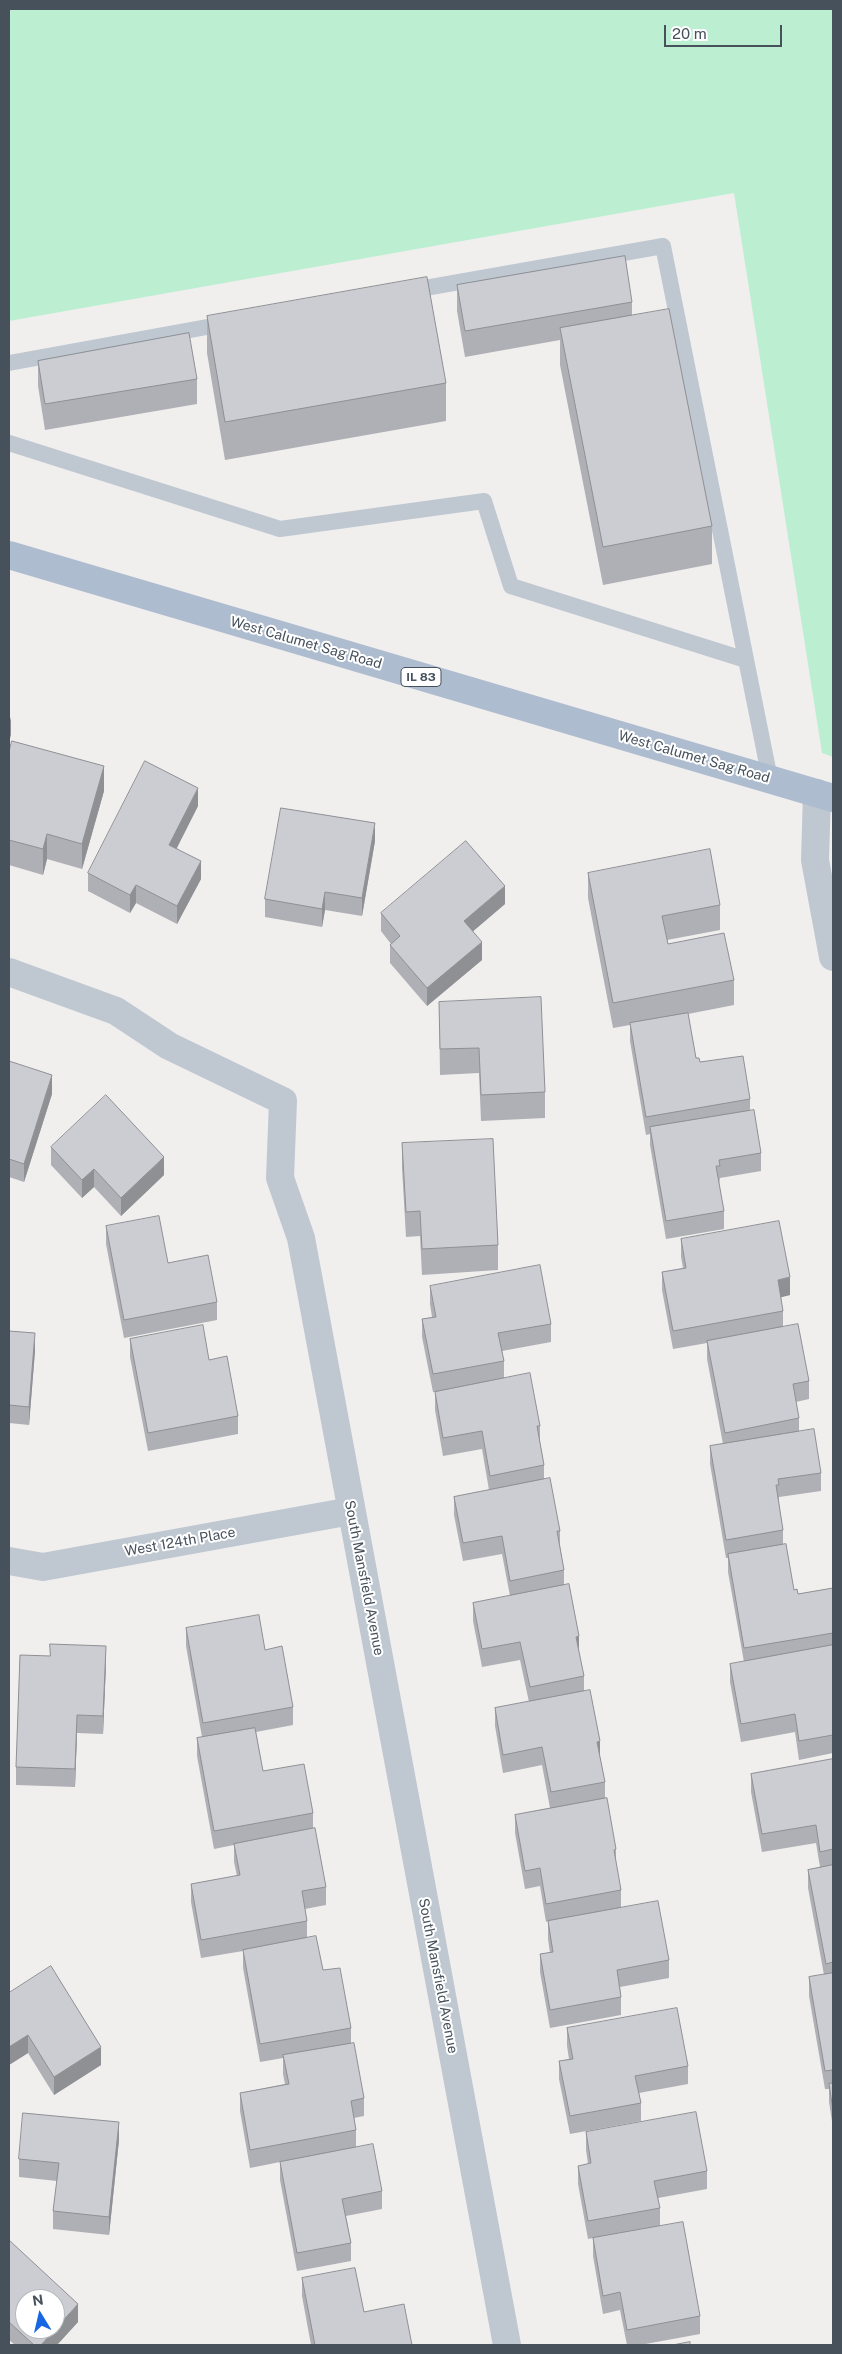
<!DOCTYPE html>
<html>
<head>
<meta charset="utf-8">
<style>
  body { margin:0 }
  #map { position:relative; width:842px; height:2354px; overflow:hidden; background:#f1eeee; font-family:"Public Sans",sans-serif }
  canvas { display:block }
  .frame { position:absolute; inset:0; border:10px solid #46515c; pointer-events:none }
  .north { position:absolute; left:15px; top:2289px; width:50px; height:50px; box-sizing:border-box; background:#fff; border:1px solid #b5b9be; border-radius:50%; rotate:351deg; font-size:14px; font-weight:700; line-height:20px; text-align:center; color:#46515c }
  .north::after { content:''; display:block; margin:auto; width:18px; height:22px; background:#1767e3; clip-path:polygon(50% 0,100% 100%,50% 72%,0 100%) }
  .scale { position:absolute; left:664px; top:25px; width:118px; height:22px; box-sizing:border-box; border:2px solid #46515c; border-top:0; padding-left:6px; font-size:15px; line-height:18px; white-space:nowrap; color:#46515c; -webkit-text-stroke:4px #fff; paint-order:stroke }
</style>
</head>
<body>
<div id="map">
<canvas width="842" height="2354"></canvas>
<div class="frame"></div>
<div class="north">N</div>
<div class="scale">20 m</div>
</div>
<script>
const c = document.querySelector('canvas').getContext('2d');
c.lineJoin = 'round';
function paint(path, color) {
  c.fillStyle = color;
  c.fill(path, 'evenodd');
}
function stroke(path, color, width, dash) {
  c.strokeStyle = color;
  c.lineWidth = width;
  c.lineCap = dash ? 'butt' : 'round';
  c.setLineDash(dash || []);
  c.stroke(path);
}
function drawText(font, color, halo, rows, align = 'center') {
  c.font = font + ' "Public Sans",sans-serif';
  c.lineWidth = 4;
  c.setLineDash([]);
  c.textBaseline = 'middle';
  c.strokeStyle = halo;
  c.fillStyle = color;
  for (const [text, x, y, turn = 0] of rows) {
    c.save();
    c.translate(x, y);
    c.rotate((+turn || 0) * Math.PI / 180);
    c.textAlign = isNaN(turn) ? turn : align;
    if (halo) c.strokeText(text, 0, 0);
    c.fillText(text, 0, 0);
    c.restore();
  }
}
paint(new Path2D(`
  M9,9H833V757L822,753L734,193L9,321Z`), '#bcefd2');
stroke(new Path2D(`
  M408,291L663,246L770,779
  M9,363L229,323
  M9,443L280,529L484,501L511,586L746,660`), '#bfc8d1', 16);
stroke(new Path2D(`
  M817,793L815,860L833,957
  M9,972L116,1011L169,1046L283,1101L280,1178L301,1238L507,2345
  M9,1561L43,1567L351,1511`), '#bfc8d1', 28);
stroke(new Path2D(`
  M9,555L833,798`), '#adbcce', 28);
paint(new Path2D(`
  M457,285L632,302V316L712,526V564L603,585L560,365V340L465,357L457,311Z
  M207,316L446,383V421L225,460L207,353Z
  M38,361L197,379V404L45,430L38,386Z
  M9,752L104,791L82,869L47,859L43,875L9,865Z
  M198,806L177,848L201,879L177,924L136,903L130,913L88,891V873Z
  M375,841L362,916L325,910L322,927L265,917V899Z
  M588,873L720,905V930L667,940L668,944L734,980V1005L688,1014L696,1058L700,1062L750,1099V1110L761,1153V1171L720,1178L719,1184L724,1211V1229L666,1239L650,1145V1134L646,1135L630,1041V1025L613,1028L588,898Z
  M505,904L473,931L482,960L427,1006L390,963V945L391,944L381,931V913Z
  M439,1002L545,1092V1118L481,1121L479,1073L440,1075Z
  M9,1061L52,1094L24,1182L9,1177Z
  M402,1143L498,1245V1270L422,1275L420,1236L406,1237L402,1168Z
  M51,1147L164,1175L121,1216L94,1187L82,1198L51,1165Z
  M106,1226L168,1263L217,1302V1320L124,1338L106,1244Z
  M681,1239L790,1295L781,1297L783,1311V1326L809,1381V1399L796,1402L799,1418V1431L821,1473V1491L779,1497V1503L783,1530V1544L794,1590L798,1594L833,1588V1753L799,1760L795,1732L741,1742L730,1682V1664L744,1662L728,1572V1558H726L710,1464V1446L723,1444L707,1359V1343L673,1349L662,1290V1272L683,1268L681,1257Z
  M430,1286L551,1324V1342L502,1351L504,1361V1378L540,1426V1442L544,1465V1480L560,1531V1546L564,1570V1585L584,1676V1691L600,1757L605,1782V1798L616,1849V1866L621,1890V1908L669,1960V1978L620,1987L621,1997V2015L550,2028L540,1972V1954L550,1953L548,1939V1921L546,1922L540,1886L525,1889L515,1833V1815L550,1808L542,1765L503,1773L495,1726V1708L529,1702L520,1660L482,1667L473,1621V1603L510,1596L502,1554L463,1561L454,1515V1497L489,1490L482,1449L443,1456L435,1410V1392H433L422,1337V1319L432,1317L430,1304Z
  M9,1331L35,1351L29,1425L9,1423Z
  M130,1339L209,1360L238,1416V1434L148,1451L130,1357Z
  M186,1628L265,1650L293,1707V1725L256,1732L263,1771L313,1813V1829L326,1887V1905L305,1909L307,1921V1938L351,2028V2044L364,2098V2116L354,2118L356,2130V2147L382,2191V2209L346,2216L351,2243V2261L297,2271L280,2180V2162L250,2168L240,2111V2093L285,2084L283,2074V2058L260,2062L243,1968V1951L201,1958L191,1902V1884L237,1876L234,1862V1845L214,1849L197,1756V1738L202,1737L186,1646Z
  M106,1664L103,1734L77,1733L75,1787L16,1785V1767Z
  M833,1759V2128L829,2102V2089H825L809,1996V1977L824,1975L808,1888V1870L820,1867L816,1843L762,1852L751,1792V1774Z
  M9,1993L101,2065L54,2095L28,2053L9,2065Z
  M567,2028L688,2066V2084L639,2093L641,2103V2121L570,2134L559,2079V2061L569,2059L567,2046Z
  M586,2132L707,2171V2189L658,2198L660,2208V2226L588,2239L578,2184V2166L588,2164L586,2150Z
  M119,2140L109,2235L53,2229V2211L57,2181L19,2177V2159Z
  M593,2238L700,2316V2334L640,2345H627L620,2310L603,2314L593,2256Z
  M9,2240L78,2322L57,2345H15L9,2340Z
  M302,2278L364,2312L412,2345H311L302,2296Z`), '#afb0b5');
paint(new Path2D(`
  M11,717V735L9,742V724Z
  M104,766V791L82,869V844Z
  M198,788V806L169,863V845Z
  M375,823V841L362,916V898Z
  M47,834V859L43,875V849Z
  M201,861V879L177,924V906Z
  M136,885V903L130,913V895Z
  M505,886V904L464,939V921Z
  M325,892V910L322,927V909Z
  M482,942V960L427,1006V988Z
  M52,1075V1094L24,1182V1164Z
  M164,1157V1175L121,1216V1198Z
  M94,1169V1187L82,1198V1180Z
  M790,1277V1295L778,1298V1280Z
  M35,1333V1351L29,1425V1407Z
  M579,1636V1654L576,1637Z
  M106,1646V1664L103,1734V1716Z
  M77,1715V1733L75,1787V1769Z
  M600,1741V1759L597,1742Z
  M28,2035V2053L9,2065V2047Z
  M101,2047V2065L54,2095V2077Z
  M119,2122V2140L109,2235V2217Z
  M78,2304V2322L57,2345H41Z`), '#8e9094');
const building = new Path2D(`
  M625,256L632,302L465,331L457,285Z
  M427,277L446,383L225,422L207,316Z
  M669,309L712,526L603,547L560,328Z
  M189,333L197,379L45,404L38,361Z
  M12,741L104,766L82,844L47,834L43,849L9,840V752Z
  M145,761L198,788L169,845L201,861L177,906L136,885L130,895L88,873Z
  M281,808L375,823L362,898L325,892L322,909L265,899Z
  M466,841L505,886L464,921L482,942L427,988L390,945L400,936L381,913Z
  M710,849L720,905L662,916L668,944L724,933L734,980L613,1003L588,873Z
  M541,997L545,1092L481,1095L479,1048L440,1049L439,1002Z
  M688,1013L696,1058H699L700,1062L743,1056L750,1099L646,1117L630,1023Z
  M9,1061L52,1075L24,1164L9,1159Z
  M106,1095L164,1157L121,1198L94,1169L82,1180L51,1147Z
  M754,1110L761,1153L719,1160L720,1166H716L724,1211L666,1221L650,1127Z
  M493,1139L498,1245L422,1249L420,1211L406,1212L402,1143Z
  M159,1216L168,1263L208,1255L217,1302L124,1320L106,1226Z
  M779,1221L790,1277L778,1280L783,1311L673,1331L662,1272L686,1268L681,1239Z
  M540,1265L551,1324L498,1333L504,1361L433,1374L422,1319L436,1317L430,1286Z
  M798,1324L809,1381L793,1384L799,1418L725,1433L707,1341Z
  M203,1325L209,1360L227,1356L238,1416L148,1433L130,1339Z
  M9,1331L35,1333L29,1407L9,1405Z
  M530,1373L540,1426H537L544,1465L490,1476L482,1431L443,1438L435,1392Z
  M814,1429L821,1473L778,1479L779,1485H776L783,1530L726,1540L710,1446Z
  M550,1478L560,1531H557L564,1570L510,1581L502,1536L463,1543L454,1497Z
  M786,1544L794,1590L797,1589L798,1594L833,1588V1633L744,1648L728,1554Z
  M569,1584L579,1636L576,1637L584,1676L530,1687L520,1642L482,1649L473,1603Z
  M259,1615L265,1650L282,1646L293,1707L203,1723L186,1628Z
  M50,1644L106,1646L103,1716L77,1715L75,1769L16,1767L20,1655L50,1656Z
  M833,1645V1735L799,1741L795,1714L741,1724L730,1664Z
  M590,1690L600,1741L597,1742L605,1782L551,1792L542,1747L503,1755L495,1708Z
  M255,1728L263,1771L304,1764L313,1813L214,1831L197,1738Z
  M833,1759V1849L820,1852L816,1825L762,1834L751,1774Z
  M607,1798L616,1849L614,1850L621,1890L546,1904L540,1868L525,1871L515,1815Z
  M315,1828L326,1887L302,1891L307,1921L201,1940L191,1884L240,1875L234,1844Z
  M833,1865V1962L826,1964L808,1870Z
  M658,1901L669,1960L617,1970L621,1997L550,2010L540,1954L553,1952L548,1921Z
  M316,1936L323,1970L340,1968L351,2028L260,2044L243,1950Z
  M51,1966L101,2047L54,2077L28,2035L9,2047V1993Z
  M833,1973V2070L825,2071L809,1977Z
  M677,2008L688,2066L635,2076L641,2103L570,2116L559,2061L573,2059L567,2028Z
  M354,2043L364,2098L351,2101L356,2130L250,2150L240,2093L289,2084L283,2055Z
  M833,2083V2110L829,2084Z
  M696,2112L707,2171L654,2181L660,2208L588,2221L578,2166L591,2163L586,2132Z
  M23,2113L119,2122L109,2217L53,2211L59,2163L19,2159Z
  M373,2144L382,2191L342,2199L351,2243L297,2253L280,2162Z
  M683,2222L700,2316L627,2330L620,2292L603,2296L593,2238Z
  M9,2240L78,2304L41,2345H34L9,2322ZM25,2299H55V2329H25Z
  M355,2268L364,2312L404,2304L412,2345H315L302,2278Z
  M690,2342V2345H673Z`);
paint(building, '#cbcdd3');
stroke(building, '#8e9094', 1);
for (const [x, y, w] of [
  [421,677,40]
]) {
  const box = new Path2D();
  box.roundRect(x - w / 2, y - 9.5, w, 19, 4);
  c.fillStyle = '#fff';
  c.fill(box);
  stroke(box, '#46515c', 1);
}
drawText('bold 12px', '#46515c', null, [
  ["IL 83",421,677]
]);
drawText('14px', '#46515c', '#fff', [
  ["West Calumet Sag Road",306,643,16],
  ["West Calumet Sag Road",694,757,16],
  ["West 124th Place",180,1542,-10],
  ["South Mansfield Avenue",364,1578,79],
  ["South Mansfield Avenue",438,1976,79]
]);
</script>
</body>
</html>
